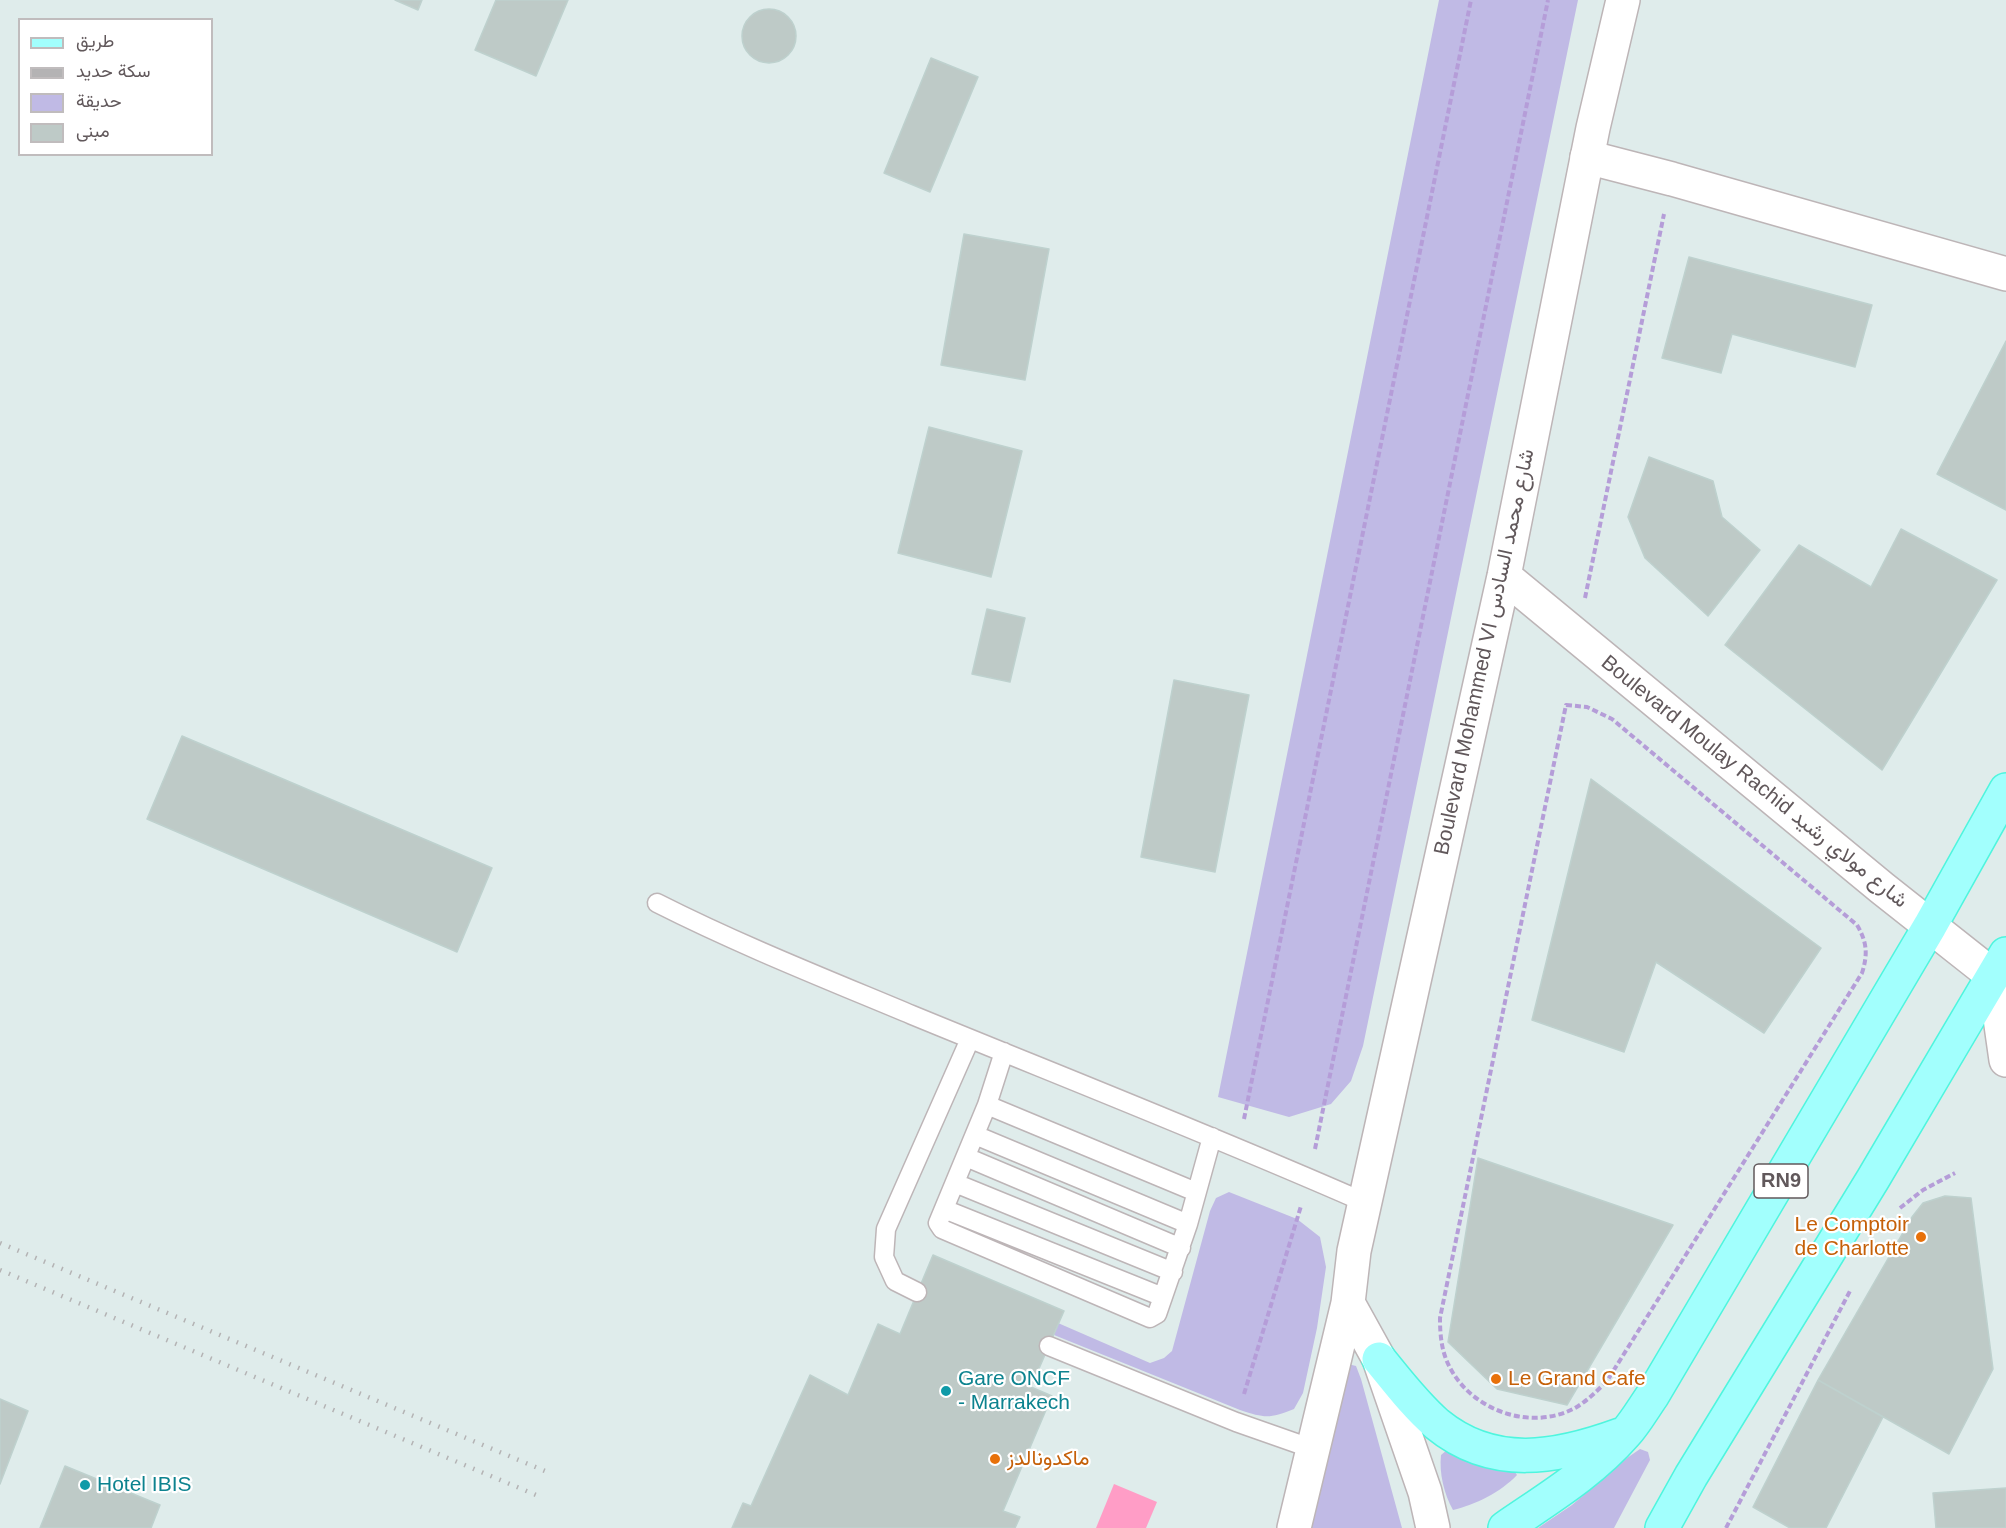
<!DOCTYPE html>
<html>
<head>
<meta charset="utf-8">
<style>
  body { margin:0 }
  #map { position:relative; width:2006px; height:1528px; overflow:hidden; background:#dfeceb; font-family:Arial,Vazirmatn,sans-serif }
  canvas { display:block }
  .legend { position:absolute; left:18px; top:18px; width:195px; height:138px; box-sizing:border-box; background:#fff; border:2px solid #c0bcbd; margin:0; padding:8px 10px; list-style:none; font-size:18px; color:#61585b }
  .legend li { display:flex; align-items:center; gap:12px; height:30px }
  .legend b { width:30px; border:2px solid #c0bcbd }
</style>
</head>
<body>
<div id="map">
<canvas width="2006" height="1528"></canvas>
<ul class="legend">
<li><b style="height:8px;background:#a2fffd"></b>طريق</li>
<li><b style="height:8px;background:#b4b3b4"></b>سكة حديد</li>
<li><b style="height:16px;background:#c0bae5"></b>حديقة</li>
<li><b style="height:16px;background:#becac7"></b>مبنى</li>
</ul>
</div>
<script>
const c = document.querySelector('canvas').getContext('2d');
c.lineJoin = 'round';
function paint(path, color) {
  c.fillStyle = color;
  c.fill(path, 'evenodd');
}
function stroke(path, color, width, dash) {
  c.strokeStyle = color;
  c.lineWidth = width;
  c.lineCap = dash ? 'butt' : 'round';
  c.setLineDash(dash || []);
  c.stroke(path);
}
function drawText(font, color, halo, rows, align = 'center') {
  c.font = font + ' Arial,Vazirmatn,sans-serif';
  c.lineWidth = 4.5;
  c.setLineDash([]);
  c.textBaseline = 'middle';
  c.strokeStyle = halo;
  c.fillStyle = color;
  for (const [text, x, y, turn = 0] of rows) {
    c.save();
    c.translate(x, y);
    c.rotate((+turn || 0) * Math.PI / 180);
    c.textAlign = isNaN(turn) ? turn : align;
    if (halo) c.strokeText(text, 0, 0);
    c.fillText(text, 0, 0);
    c.restore();
  }
}
paint(new Path2D(`
  M1439,0H1578L1363,1046L1351,1081L1331,1104L1289,1117L1218,1097Z
  M1229,1192L1297,1219L1320,1237L1326,1267L1317,1328L1303,1393L1294,1409C1269,1419 1265,1418 1240,1410L1054,1335L1058,1323L1150,1363L1164,1358L1172,1351L1210,1211L1216,1198Z
  M1348,1364L1356,1366L1361,1379L1402,1528H1311Z
  M1640,1449L1648,1452L1650,1460L1614,1528H1538L1572,1505L1627,1458Z
  M1447,1450C1467,1462 1487,1465 1510,1465L1517,1475C1501,1492 1475,1505 1453,1510C1444,1494 1439,1473 1441,1455Z`), '#c0bae5');
paint(new Path2D(`
  M1114,1484L1157,1502L1146,1528H1096Z`), '#ff9dc6');
const building = new Path2D(`
  M395,0H422L418,10Z
  M496,0H568L536,76L475,50Z
  M742 36a27 27 0 1 1 54 0a27 27 0 1 1-54 0Z
  M931,58L978,77L930,192L884,173Z
  M964,234L1049,249L1025,380L941,365Z
  M1689,257L1872,305L1855,367L1732,334L1721,373L1662,358Z
  M2006,341V510L1937,474Z
  M929,427L1022,451L991,577L898,553Z
  M1649,457L1713,481L1722,517L1760,550L1708,616L1645,558L1628,517Z
  M1901,529L1997,580L1882,770L1725,645L1799,545L1871,587Z
  M987,609L1025,618L1010,682L972,674Z
  M1174,680L1249,695L1215,872L1141,857Z
  M182,736L492,868L457,952L147,819Z
  M1591,779L1821,948L1764,1033L1656,962L1624,1052L1532,1020Z
  M1478,1158L1673,1225L1567,1405L1497,1389L1448,1342Z
  M1945,1196L1971,1198L1993,1369L1949,1454L1818,1380L1912,1217L1923,1203Z
  M933,1255L1064,1311L1031,1387L1052,1396L1003,1511L1020,1517L1015,1528H732L743,1503L751,1506L810,1375L848,1395L878,1324L900,1334Z
  M1818,1380L1883,1417L1826,1528H1790L1753,1507Z
  M0,1399L28,1411L0,1484Z
  M65,1466L160,1505L151,1528H40Z
  M2006,1488V1528H1936L1933,1493Z`);
paint(building, '#becac7');
stroke(building, '#bed1ce', 1.5);
const service = new Path2D(`
  M657,903C740,945 826,979 912,1015C1063,1077 1216,1137 1366,1203
  M1004,1052L987,1105L938,1223L942,1229L1150,1318L1157,1314L1188,1224L1212,1137
  M987,1105L1196,1192
  M975,1135L1188,1224
  M966,1157L1181,1248
  M955,1183L1173,1272
  M944,1209L1163,1297
  M917,1292L895,1281L884,1257L886,1229L970,1039
  M1049,1346L1236,1422L1313,1449`);
const minor = new Path2D(`
  M1587,157L1672,179L2006,274
  M1994,976L2006,1060`);
const tertiary = new Path2D(`
  M1504,576L1882,888L2006,986
  M1348,1303L1379,1359L1425,1492L1433,1528
  M1294,1528L1348,1303L1354,1251L1504,576L1593,128L1623,0`);
const primary = new Path2D(`
  M1379,1359C1397,1381 1415,1405 1437,1424C1493,1470 1557,1458 1620,1435
  M1505,1528C1547,1499 1591,1473 1625,1434C1635,1423 1643,1409 1652,1396L1930,926L2006,790
  M1662,1528L1691,1476L1873,1179L2006,954`);
stroke(service, '#bdb5b7', 21);
stroke(minor, '#bdb5b7', 36);
stroke(tertiary, '#bdb5b7', 36);
stroke(primary, '#4ff5de', 36);
stroke(new Path2D(`
  M1585,598L1664,214
  M1566,705L1587,707L1612,719L1857,925C1867,942 1868,954 1862,973L1607,1381C1597,1391 1587,1401 1575,1408C1528,1433 1465,1408 1446,1359C1441,1346 1440,1332 1440,1318Z
  M1244,1119L1471,0
  M1315,1149L1548,0
  M1900,1208L1923,1190L1955,1173
  M1244,1394L1301,1206
  M1726,1528L1850,1291`), '#b59dd8', 4, [6, 3]);
stroke(service, '#fff', 18);
stroke(minor, '#fff', 33);
stroke(tertiary, '#fff', 33);
stroke(primary, '#a2fffd', 33);
stroke(new Path2D(`
  M0,1243L545,1471
  M0,1270L536,1495`), '#b4b3b4', 4.5, [1.5, 8]);
for (const [x, y, r, color] of [
  [1921,1237,6,"#e8710a"],
  [1496,1379,6,"#e8710a"],
  [946,1391,6,"#0f9aa8"],
  [995,1459,6,"#e8710a"],
  [85,1485,6,"#0f9aa8"]
]) {
  const dot = new Path2D();
  dot.arc(x, y, r, 0, 2 * Math.PI);
  c.fillStyle = color;
  c.fill(dot);
  stroke(dot, '#fff', 2);
}
for (const [x, y, w] of [
  [1781,1181,54]
]) {
  const box = new Path2D();
  box.roundRect(x - w / 2, y - 17, w, 34, 4.5);
  c.fillStyle = '#fff';
  c.fill(box);
  stroke(box, '#61585b', 1.5);
}
drawText('bold 20px', '#61585b', null, [
  ["RN9",1781,1181]
]);
drawText('21px', '#61585b', '#fff', [
  ["Boulevard Mohammed VI شارع محمد السادس",1485,652,-78],
  ["Boulevard Moulay Rachid شارع مولاي رشيد",1754,782,39]
]);
drawText('21px', '#c56008', '#fff', [
  ["Le Comptoir",1909,1225,"right"],
  ["de Charlotte",1909,1249,"right"],
  ["Le Grand Cafe",1508,1379],
  ["ماكدونالدز",1007,1459]
], 'left');
drawText('21px', '#0d838f', '#fff', [
  ["Gare ONCF",958,1379],
  ["- Marrakech",958,1403],
  ["Hotel IBIS",97,1485]
], 'left');
</script>
</body>
</html>
